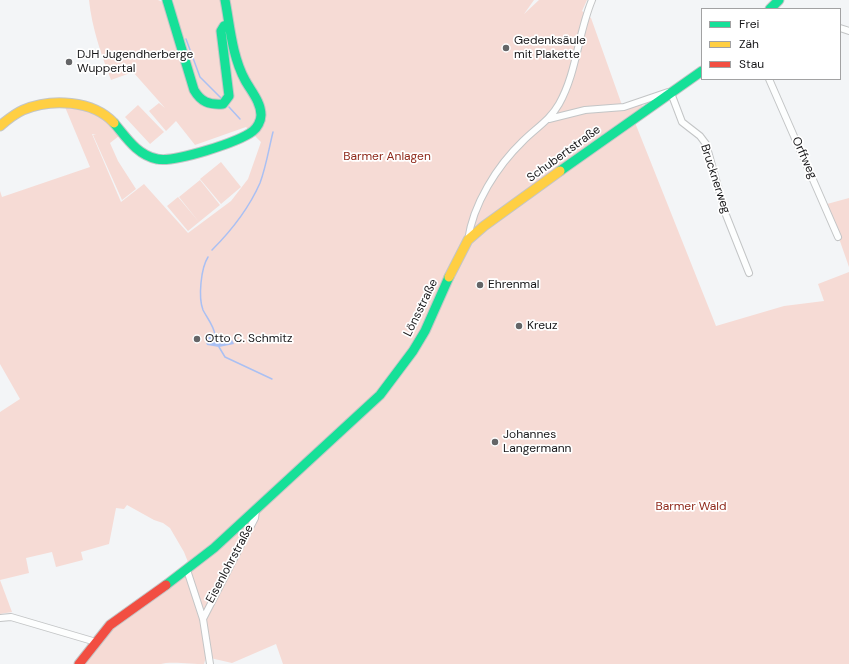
<!DOCTYPE html>
<html>
<head>
<meta charset="utf-8">
<style>
  body { margin:0 }
  #map { position:relative; width:849px; height:664px; overflow:hidden; background:#f3f5f7; font-family:"DM Sans",sans-serif }
  canvas { display:block }
  .legend { position:absolute; left:701px; top:8px; width:140px; height:72px; box-sizing:border-box; background:#fff; border:1px solid #a2a2a3; margin:0; padding:5px 7px; list-style:none; font-size:12px; color:#171719 }
  .legend li { display:flex; align-items:center; gap:8px; height:20px }
  .legend b { width:20px; border:1px solid #a2a2a3 }
</style>
</head>
<body>
<div id="map">
<canvas width="849" height="664"></canvas>
<ul class="legend">
<li><b style="height:5px;background:#16e098"></b>Frei</li>
<li><b style="height:5px;background:#ffcf43"></b>Zäh</li>
<li><b style="height:5px;background:#f24e42"></b>Stau</li>
</ul>
</div>
<script>
const c = document.querySelector('canvas').getContext('2d');
c.lineJoin = 'round';
function paint(path, color) {
  c.fillStyle = color;
  c.fill(path, 'evenodd');
}
function stroke(path, color, width, dash) {
  c.strokeStyle = color;
  c.lineWidth = width;
  c.lineCap = dash ? 'butt' : 'round';
  c.setLineDash(dash || []);
  c.stroke(path);
}
function drawText(font, color, halo, rows, align = 'center') {
  c.font = font + ' "DM Sans",sans-serif';
  c.lineWidth = 3.5;
  c.setLineDash([]);
  c.textBaseline = 'middle';
  c.strokeStyle = halo;
  c.fillStyle = color;
  for (const [text, x, y, turn = 0] of rows) {
    c.save();
    c.translate(x, y);
    c.rotate((+turn || 0) * Math.PI / 180);
    c.textAlign = isNaN(turn) ? turn : align;
    if (halo) c.strokeText(text, 0, 0);
    c.fillText(text, 0, 0);
    c.restore();
  }
}
paint(new Path2D(`
  M89,0H158L174,7L173,0H534L524,14L539,0H587L582,11L591,18L623,108L641,104L643,106L632,115L716,326L784,306L824,301L818,284L849,272V664H283L276,644L232,663L206,657L204,664C194,664 168,661 161,664H83L116,624L185,576L188,562L184,552L170,528L163,523L154,520L127,505L124,509L116,508L109,544L81,552L83,560L56,567L52,552L26,558L29,573L0,580L12,612L0,614V412L20,399L0,364V191L2,197L90,167L65,107C95,110 99,114 119,136L110,143L118,161L136,189L122,200L93,135H96L92,134L121,202L144,184L188,233L231,201L248,179L261,142L246,127L195,145L176,121L166,131L149,111L159,103L165,108L133,72L111,80C101,54 92,28 89,0Z
  M138,105L164,132L150,144L125,117Z
  M221,162L241,187L221,204L200,179Z
  M200,180L220,205L199,222L179,197Z
  M178,197L199,222L188,231L167,206Z
  M849,198V267L827,204Z`), '#f6dbd5');
paint(new Path2D(`
  M206,334L232,340L234,344L219,347L207,345L204,337Z`), '#aac0f3');
stroke(new Path2D(`
  M186,39L200,77L221,98
  M229,107L240,119
  M212,250C231,231 249,208 260,183C266,167 269,148 273,132
  M208,257C201,268 198,297 203,310C207,318 214,326 215,335
  M219,347L225,357L272,379`), '#aac0f3', 1.5);
const street = new Path2D(`
  M840,28L849,31
  M769,79L838,237
  M671,93L682,122L700,136L706,144L726,215L749,273
  M549,119L585,110L624,107L668,92
  M468,240C473,204 497,166 523,141C536,128 550,120 559,104C577,72 578,33 592,0
  M187,570L203,619L210,664
  M0,618L11,617L96,642
  M203,619L239,549L255,518L256,510`);
const fast = new Path2D(`
  M167,0L194,90C201,102 209,105 223,104L229,96L221,31L224,26L229,24
  M770,9L779,0
  M114,123C126,137 137,155 157,159C174,163 239,142 253,131C257,128 261,121 261,115C261,102 251,91 245,80C232,56 230,26 225,0
  M560,171L702,71
  M166,585L214,548L380,395L413,351L425,331L449,277`);
const slow = new Path2D(`
  M0,126C7,120 14,114 23,110C51,98 93,100 114,123
  M449,277L468,240L484,226L560,171`);
const jam = new Path2D(`
  M79,664L110,625L166,585`);
stroke(street, '#c3c5c6', 8);
stroke(fast, '#c3c5c6', 11);
stroke(slow, '#c3c5c6', 11);
stroke(jam, '#c3c5c6', 11);
stroke(street, '#fdfefe', 6);
stroke(fast, '#16e098', 9);
stroke(slow, '#ffcf43', 9);
stroke(jam, '#f24e42', 9);
for (const [x, y, r, color] of [
  [506,48,4,"#646567"],
  [69,62,4,"#646567"],
  [480,285,4,"#646567"],
  [519,326,4,"#646567"],
  [197,339,4,"#646567"],
  [495,442,4,"#646567"]
]) {
  const dot = new Path2D();
  dot.arc(x, y, r, 0, 2 * Math.PI);
  c.fillStyle = color;
  c.fill(dot);
  stroke(dot, '#fff', 1.5);
}
drawText('12px', '#171719', '#fff', [
  ["Gedenksäule",514,41],
  ["mit Plakette",514,55],
  ["DJH Jugendherberge",77,55],
  ["Wuppertal",77,69],
  ["Ehrenmal",488,285],
  ["Kreuz",527,326],
  ["Otto C. Schmitz",205,339],
  ["Johannes",503,435],
  ["Langermann",503,449]
], 'left');
drawText('12px', '#171719', '#fff', [
  ["Schubertstraße",564,154,-36],
  ["Orffweg",804,158,66],
  ["Brucknerweg",715,179,72],
  ["Lönsstraße",421,308,-64],
  ["Eisenlohrstraße",230,564,-62]
]);
drawText('12px', '#8f291b', '#fff', [
  ["Barmer Anlagen",387,157],
  ["Barmer Wald",691,507]
]);
</script>
</body>
</html>
